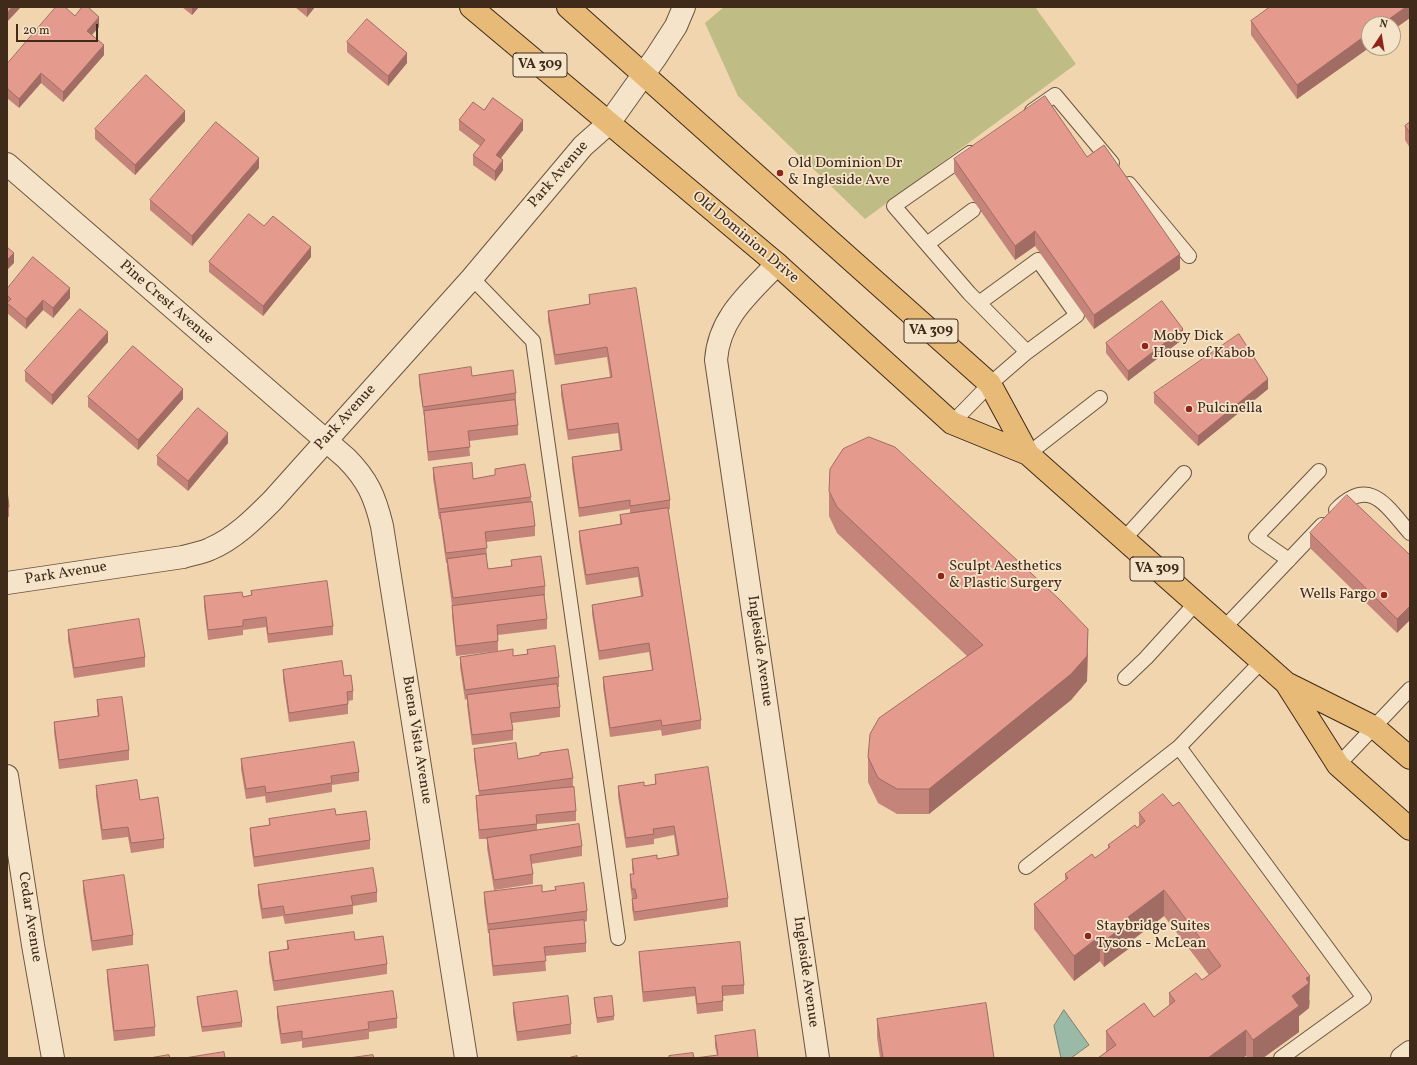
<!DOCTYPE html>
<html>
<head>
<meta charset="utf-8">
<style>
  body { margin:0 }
  #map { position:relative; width:1417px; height:1065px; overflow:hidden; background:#f1d5ae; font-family:Vollkorn,serif }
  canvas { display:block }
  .frame { position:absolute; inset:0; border:8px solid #402a1a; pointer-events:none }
  .north { position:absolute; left:1361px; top:16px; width:40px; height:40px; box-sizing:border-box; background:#f6e4ca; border:1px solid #ad9a84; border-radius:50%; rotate:12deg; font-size:11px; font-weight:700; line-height:16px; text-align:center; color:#402a1a }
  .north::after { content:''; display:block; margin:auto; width:14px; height:18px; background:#8f2418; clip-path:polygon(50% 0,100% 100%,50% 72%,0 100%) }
  .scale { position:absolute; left:16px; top:24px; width:82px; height:18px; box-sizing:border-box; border:2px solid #402a1a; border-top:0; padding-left:5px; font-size:12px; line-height:14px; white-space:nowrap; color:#402a1a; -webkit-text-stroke:3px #f6e4ca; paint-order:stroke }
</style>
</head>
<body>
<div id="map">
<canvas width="1417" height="1065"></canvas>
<div class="frame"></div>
<div class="north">N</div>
<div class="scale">20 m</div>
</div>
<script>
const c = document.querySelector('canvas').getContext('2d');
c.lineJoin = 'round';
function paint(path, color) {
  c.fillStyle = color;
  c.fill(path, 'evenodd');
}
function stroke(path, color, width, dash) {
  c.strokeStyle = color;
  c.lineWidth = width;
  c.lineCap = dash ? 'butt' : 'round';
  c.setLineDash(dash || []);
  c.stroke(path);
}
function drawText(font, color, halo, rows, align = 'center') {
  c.font = font + ' Vollkorn,serif';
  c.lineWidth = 3.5;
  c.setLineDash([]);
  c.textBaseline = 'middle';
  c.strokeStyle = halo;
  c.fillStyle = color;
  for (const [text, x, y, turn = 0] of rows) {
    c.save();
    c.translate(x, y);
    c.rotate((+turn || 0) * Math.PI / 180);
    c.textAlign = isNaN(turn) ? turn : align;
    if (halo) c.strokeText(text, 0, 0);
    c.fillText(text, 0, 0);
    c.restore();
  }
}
paint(new Path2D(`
  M724,7H1035L1076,64L865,219L738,96L705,23Z`), '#bfbc86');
const water = new Path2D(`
  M1064,1010L1089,1045L1071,1058H1061L1054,1026Z`);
paint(water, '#9bb9a7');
stroke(water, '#77806f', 1);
const service = new Path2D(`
  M1032,111L1055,95L1112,163
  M1129,184L1189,256
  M927,244L973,210
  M472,278L533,341L618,938
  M979,303L1038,260L1077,315L1027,352
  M952,423L990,384L1027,352L969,293L894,206L970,153
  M1028,454L1100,398
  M1336,510C1370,475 1387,507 1410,533
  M1124,539L1184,473
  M1289,560L1256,537L1319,471
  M1224,628L1322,525
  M1125,678L1146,658L1196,603
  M1179,747L1262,661
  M1338,765L1410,689
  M1026,867L1179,747L1364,998L1281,1058`);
const minor = new Path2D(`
  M7,164L346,458C368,480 375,497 382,526L466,1058
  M777,264C750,293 719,317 716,360L818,1058
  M7,583L183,557C192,554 202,553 210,549C234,539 254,519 272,501L472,278L583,146L609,123L656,57L676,26L684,7
  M7,776L33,945L53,1058
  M1402,1058L1410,1052`);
const primary = new Path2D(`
  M471,7L777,264L952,423L1028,454L1286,683L1374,727L1410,758
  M568,7L990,384L1028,454
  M1286,683L1338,765L1410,829`);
stroke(service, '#6c553f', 16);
stroke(minor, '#6c553f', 24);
stroke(primary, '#402a1a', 24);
stroke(service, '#f6e4ca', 14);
stroke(minor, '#f6e4ca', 22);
stroke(primary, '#e8ba77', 22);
paint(new Path2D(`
  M182,7H199L192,15Z
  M295,7H315L307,17Z
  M1410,7L1297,99L1251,35V21Z
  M75,16L99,27L92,35L104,55L63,102L41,83L19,108L7,98V64Z
  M347,42L407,63L388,86L347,52Z
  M484,110L523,130L501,158L503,170L495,181L473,165V155L480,146L459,130V120Z
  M185,121L135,175L95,139V129Z
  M1410,122V148L1405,140V126Z
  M954,159L1180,269L1094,329L1035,246L1015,260L954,173Z
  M259,168L192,246L150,210V200Z
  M264,226L311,257L263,316L209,272V262Z
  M7,289L70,298L53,318L43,310L26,329L7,313Z
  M589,295L670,500V509L668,510L701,720V729L662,736L661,730L610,737L603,687V677L652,670L649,652L599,660L592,614V605L641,597L638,577L586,585L579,540V531L620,524V515L630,514V509L579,517L572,467V457L620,450L618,433L568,440L561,395V385L610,377L607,357L555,365L548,320V311L589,304Z
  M1183,339L1128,381L1106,353V343Z
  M108,342L52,405L25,381V371Z
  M419,375L472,376L516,393V403L518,425V435L469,441L470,456L428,461L424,417L419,384Z
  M1268,389L1198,446L1154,403V393Z
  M88,397L183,399L138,450L88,407Z
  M228,443L188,491L157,465V456Z
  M433,468L473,479L531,497V502L535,526V536L486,542L487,558H486L488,569L511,566V560L545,586V596H544L547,619V629L498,635V651L456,656L452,616V606L447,568V563H446L440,519H439L433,478Z
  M7,490L9,507V517H7Z
  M829,491L1088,654L1087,681L1071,700L929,814H897L878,803L868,782V757L967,656L837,533L829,516Z
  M1310,533L1410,555L1397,633L1310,548Z
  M251,591L333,626V635L268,643L266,627L243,630V635L208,640L204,606V596L243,597L251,595Z
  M68,630L145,657V667L74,678L68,640Z
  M527,650L559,677V687H558L560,707V717L512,723L513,730V740L472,745L467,705V699L465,700L460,667V657L513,656L527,654Z
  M283,670L344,676L353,691V700L348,701V714L289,722L283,679Z
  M97,700L129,750V760L59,769L54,732V722L98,717L97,710Z
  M474,749L518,759L573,778V787L576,811V821L537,824V830L582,846V856L531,864L533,874V884L494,890L487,848V839H479L476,805V796L479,795L474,758Z
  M241,759L359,772V781L332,785V792L266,803L265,796L246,799L241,769Z
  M655,775L728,898V907L634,921L632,908V899L630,884V874H633L632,869V859H657L677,856L674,835L654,839V844L626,848L618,796V786H644L655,784Z
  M96,786L140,800L164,839V848L131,853L128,837L102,840L96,796Z
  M1139,813L1310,1001L1309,1008L1299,1016V1032L1263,1058H1248L1246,1056L1242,1058H1098L1106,1052V1031L1154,1017L1169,1006V993L1202,980L1209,975L1164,916L1131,941V947L1104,967L1100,961L1074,981L1034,929V904L1065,881V874L1095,858L1108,849V845L1139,826Z
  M336,815L370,840V849L254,867L250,838V828L269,825V819Z
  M83,881L133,935V945L92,951L83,891Z
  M258,885L377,892V902L353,906V914L285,924L283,916L262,919L258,894Z
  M555,887L587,911V921L584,922L586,943V952L545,956L546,971L493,976L489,940V933H488L484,902V892H542L555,890Z
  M355,940L387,964V974L274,991L269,962V952L287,950V941Z
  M639,952L744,985V994L723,996V1011L697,1014L695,996L643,1002L639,961Z
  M107,970L155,1027V1036L114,1041L107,979Z
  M197,997L242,1022V1027L202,1032L197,1002Z
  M594,998L614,1016V1020L597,1023L594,1003Z
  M513,1003L571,1024V1034L517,1041L513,1013Z
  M277,1007L397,1018V1028L369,1032V1039L302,1048V1041L281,1044L277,1017Z
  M877,1019L994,1058H880L877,1037Z
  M715,1036L758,1058L717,1055L715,1046Z`), '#c48479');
paint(new Path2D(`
  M12,7H21L7,22V13Z
  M192,7H199L192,15Z
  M307,7H315L307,17Z
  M1406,7H1410V18L1393,30V24H1382Z
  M99,17V27L87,40V31Z
  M1369,33V48L1297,99V85Z
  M104,45V55L63,102V92Z
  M407,53V63L388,86V76Z
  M41,73V83L19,108V99Z
  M185,111V121L135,175V165Z
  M523,120V130L496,164V155Z
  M259,158V168L192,246V236Z
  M503,160V170L495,181V171Z
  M1035,231V246L1015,260V246Z
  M311,247V257L263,316V306Z
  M14,253V263L7,270V260Z
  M1180,254V269L1094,329V315Z
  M70,288V298L53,318V308Z
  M43,300V310L26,329V319Z
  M1183,329V339L1128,381V371Z
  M108,332V342L52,405V395Z
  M1268,379V389L1198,446V436Z
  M183,389V399L138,450V440Z
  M228,433V443L188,491V481Z
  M1410,606V620L1397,633V619Z
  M1088,629L1087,681L1071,700L929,814V789Z
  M1164,890V916L1131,941V947L1104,967V941L1128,917Z
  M1100,936V961L1074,981V956Z
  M1310,976L1309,1008L1299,1016V1032L1263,1058H1253V1040L1292,996L1306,978Z
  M1246,1030V1056L1242,1058H1208Z`), '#a06c63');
const building = new Path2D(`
  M7,7H12L7,13Z
  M56,7H65L75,16L82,7H88L99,17L87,31L104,45L63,92L41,73L19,99L7,88V64Z
  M1270,7H1406L1382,24H1369V33L1297,85L1251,21Z
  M367,19L407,53L388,76L347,42Z
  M146,75L185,111L135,165L95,129Z
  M1045,96L1087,157L1104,145L1180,254L1094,315L1035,231L1015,246L954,159Z
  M493,98L523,120L496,155L503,160L495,171L473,155L485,140L459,120L473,102L484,110Z
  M216,122L259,158L192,236L150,200Z
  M1410,122V133L1405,126Z
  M249,214L264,226L273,216L311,247L263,306L209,262Z
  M7,247L14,253L7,260Z
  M33,257L70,288L53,308L43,300L26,319L7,303L11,299L7,295V289Z
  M636,288L670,500L630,506V500L579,508L572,457L622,450L618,423L568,430L561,385L612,377L607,347L555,355L548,311L590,304L589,295Z
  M1162,301L1183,329L1128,371L1106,343Z
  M80,309L108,332L52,395L25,371Z
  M1239,334L1268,379L1198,436L1154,393Z
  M133,346L183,389L138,440L88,397Z
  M471,367L472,376L513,370L516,393L423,407L419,375Z
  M515,400L518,425L468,431L470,447L428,452L424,411Z
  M198,408L228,433L188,481L157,456Z
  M869,437L895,447L1060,600L1088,629L1087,656L1071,674L929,789H897L878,778L868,757L870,734L879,718L983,645L837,507L829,491L830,469L843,449Z
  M472,463L473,479L495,475V469L525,464L531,497L439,509L433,468Z
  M7,490L9,507H7Z
  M1347,495L1410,555V606L1397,619L1310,533Z
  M532,502L535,526L485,532L487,548L446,553L440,513Z
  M668,508L701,720L662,726L661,720L610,728L603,677L653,670L651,657L649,643L599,651L592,605L643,596L638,567L586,575L579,531L622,524L620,515Z
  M486,554L488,569L512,566L511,560L541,556L545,586L453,598L447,559Z
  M327,581L333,626L268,634L266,617L243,620V626L208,630L204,596L242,592L243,597L252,595L251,591Z
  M544,595L547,619L497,625L498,641L456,646L452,606Z
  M139,619L145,657L74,668L68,630Z
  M555,646L559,677L465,690L460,657L513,649V656L528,654L527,650Z
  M342,661L344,676L351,675L353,691L347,692L348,704L289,713L283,670Z
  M557,684L560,707L510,713L513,730L472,735L467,695Z
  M122,697L129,750L59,760L54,722L99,716L97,700Z
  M354,742L359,772L331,776L332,783L266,793L265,786L246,789L241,759Z
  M516,743L518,759L540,755V753L568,749L573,778L479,791L474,749Z
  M708,767L728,898L634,912L632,899L637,898L635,889H632L630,874H634L632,859L657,855V859L679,855L674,826L653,829L654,834L626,838L618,786L644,782V786L656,784L655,775Z
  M137,780L140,800L158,797L164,839L131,843L128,827L102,830L96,786Z
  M574,787L576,811L536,815L537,824L479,830L476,796Z
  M1163,794L1173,806L1179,802L1310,976L1306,978L1309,983L1292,996L1299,1006L1253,1040L1246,1030L1208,1058H1098L1116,1045L1106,1031L1144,1003L1154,1017L1175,1001L1169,993L1196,973L1202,980L1221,966L1164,890L1128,917L1131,921L1104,941L1100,936L1074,956L1034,904L1068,878L1065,874L1092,854L1095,858L1110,847L1108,845L1135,825L1137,828L1145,821L1139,813Z
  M335,809L336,815L366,811L370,840L254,857L250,828L270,825L269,819Z
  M579,824L582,846L530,855L533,874L494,880L487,838Z
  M373,868L377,892L351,896L353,905L285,915L283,906L262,909L258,885Z
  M124,875L133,935L92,941L83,881Z
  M584,883L587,911L488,924L484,892L542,885V892L556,890L555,887Z
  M584,920L586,943L544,947L546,961L493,966L489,930Z
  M354,932L355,940L383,936L387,964L274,981L269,952L289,949L287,941Z
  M740,942L744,985L722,986L723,1001L697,1004L695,987L643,992L639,952Z
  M148,965L155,1027L114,1031L107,970Z
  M237,991L242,1022L202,1027L197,997Z
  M393,991L397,1018L368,1022L369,1029L302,1039V1031L281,1034L277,1007Z
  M568,996L571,1024L517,1032L513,1003Z
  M612,996L614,1016L597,1018L594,998Z
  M986,1003L994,1058H883L877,1019Z
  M755,1030L758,1058H695L718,1055L715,1036Z
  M224,1052L225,1058H185Z
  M693,1053L694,1058H669V1056Z
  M169,1055L170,1058H150Z
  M373,1055L374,1058H349Z
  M577,1056V1058H568Z`);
paint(building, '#e49a8d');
stroke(building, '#a06c63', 1);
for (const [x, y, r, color] of [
  [780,173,4,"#8f2418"],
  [1145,346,4,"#8f2418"],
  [1189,409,4,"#8f2418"],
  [941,576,4,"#8f2418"],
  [1384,595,4,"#8f2418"],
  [1088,936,4,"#8f2418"]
]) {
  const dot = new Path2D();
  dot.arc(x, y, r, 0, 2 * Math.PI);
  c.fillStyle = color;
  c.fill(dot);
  stroke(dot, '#f6e4ca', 1.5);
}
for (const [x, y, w] of [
  [540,65,54],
  [931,331,54],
  [1157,569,54]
]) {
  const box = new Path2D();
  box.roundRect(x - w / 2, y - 12, w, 24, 3);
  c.fillStyle = '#f6e4ca';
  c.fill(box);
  stroke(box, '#402a1a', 1);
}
drawText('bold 14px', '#402a1a', null, [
  ["VA 309",540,65],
  ["VA 309",931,331],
  ["VA 309",1157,569]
]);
drawText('15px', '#402a1a', '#f6e4ca', [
  ["Old Dominion Dr",788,164],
  ["& Ingleside Ave",788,181],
  ["Moby Dick",1153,337],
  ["House of Kabob",1153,354],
  ["Pulcinella",1197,409],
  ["Sculpt Aesthetics",949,567],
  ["& Plastic Surgery",949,584],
  ["Wells Fargo",1376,595,"right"],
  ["Staybridge Suites",1096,927],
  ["Tysons - McLean",1096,944]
], 'left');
drawText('15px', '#402a1a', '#f6e4ca', [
  ["Park Avenue",559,175,-49],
  ["Old Dominion Drive",745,238,40],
  ["Pine Crest Avenue",166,303,41],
  ["Park Avenue",346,418,-48],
  ["Park Avenue",66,574,-9],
  ["Ingleside Avenue",759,651,82],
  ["Buena Vista Avenue",416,740,81],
  ["Cedar Avenue",29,917,81],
  ["Ingleside Avenue",805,972,82]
]);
</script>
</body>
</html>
